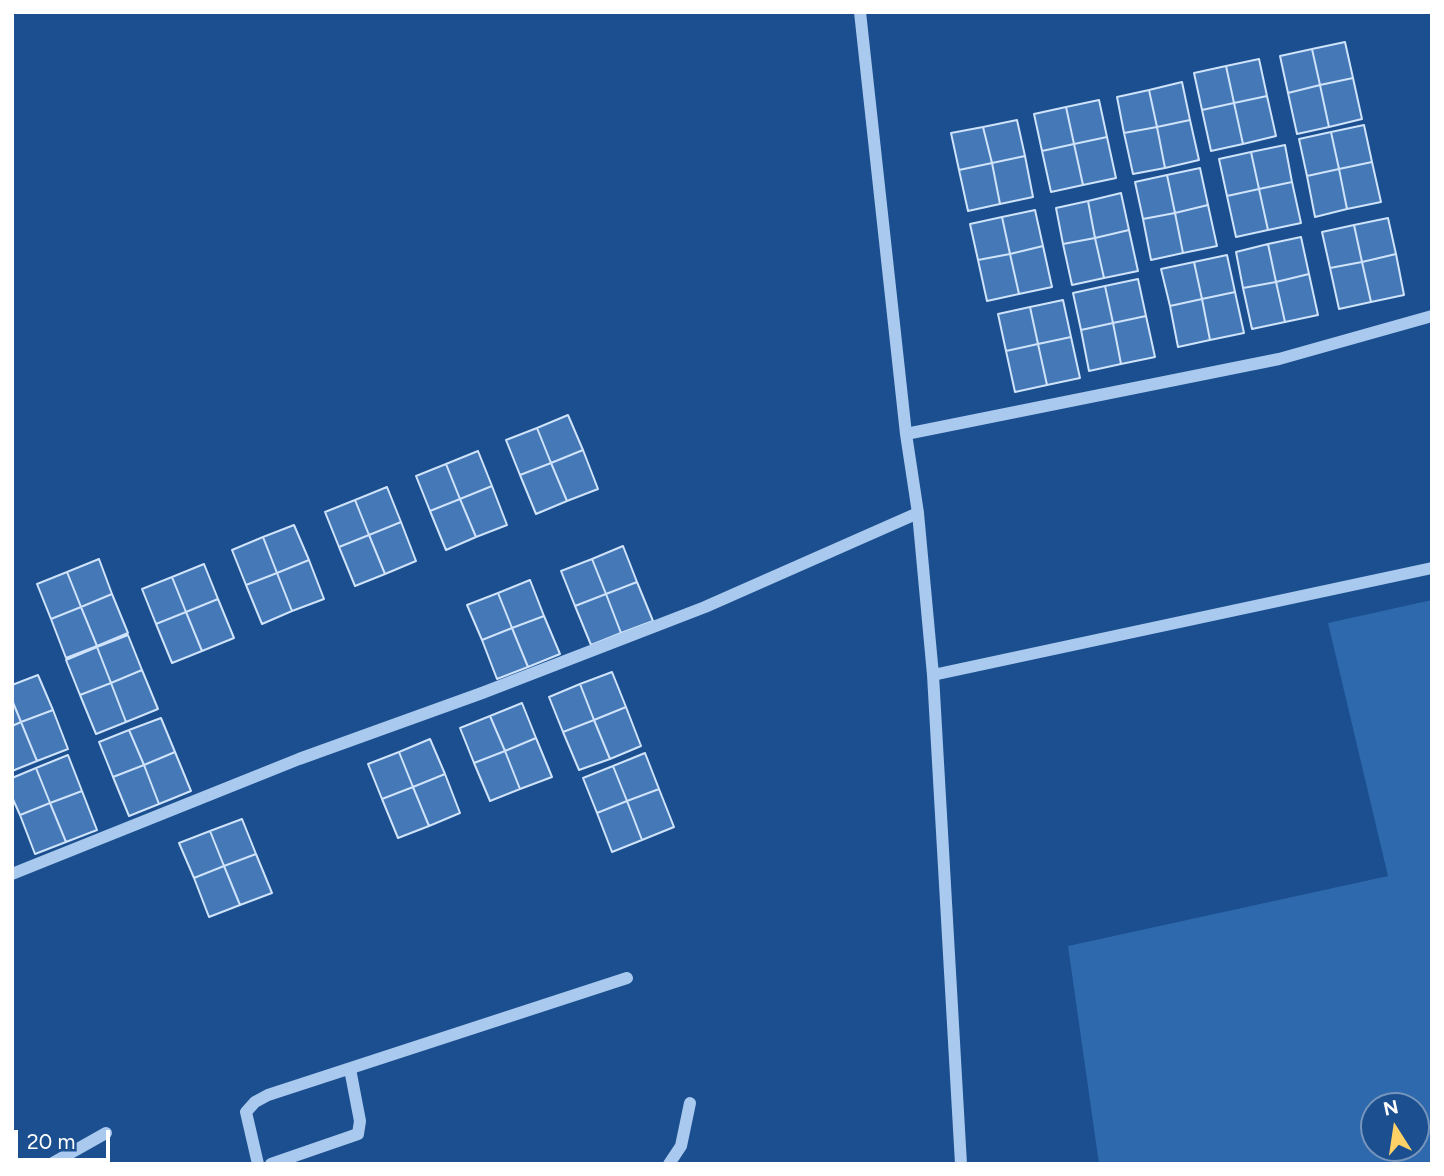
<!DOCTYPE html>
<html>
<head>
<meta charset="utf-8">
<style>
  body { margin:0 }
  #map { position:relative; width:1444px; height:1176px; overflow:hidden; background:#1b4f8f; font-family:Figtree,sans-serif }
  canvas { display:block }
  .frame { position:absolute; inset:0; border:14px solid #fff; pointer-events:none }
  .north { position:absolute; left:1360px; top:1092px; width:70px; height:70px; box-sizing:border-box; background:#1b4f8f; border:2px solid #7695bc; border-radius:50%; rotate:348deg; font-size:19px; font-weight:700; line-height:28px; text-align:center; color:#fff }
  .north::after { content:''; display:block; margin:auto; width:24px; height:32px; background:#ffd166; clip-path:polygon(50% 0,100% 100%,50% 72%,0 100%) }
  .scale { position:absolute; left:14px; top:1130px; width:96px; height:32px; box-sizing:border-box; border:4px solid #fff; border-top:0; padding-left:9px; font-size:21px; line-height:24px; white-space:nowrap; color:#fff; -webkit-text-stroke:5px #1b4f8f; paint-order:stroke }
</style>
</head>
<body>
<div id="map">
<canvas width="1444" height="1176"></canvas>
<div class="frame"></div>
<div class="north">N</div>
<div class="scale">20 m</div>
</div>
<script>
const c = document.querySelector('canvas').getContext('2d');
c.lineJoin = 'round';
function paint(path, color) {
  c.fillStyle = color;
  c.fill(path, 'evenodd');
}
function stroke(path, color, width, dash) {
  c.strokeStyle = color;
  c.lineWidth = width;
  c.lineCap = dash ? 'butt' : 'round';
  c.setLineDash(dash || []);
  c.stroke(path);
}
paint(new Path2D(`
  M1432,600V1164H1099L1068,946L1388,876L1328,623ZM1374,1106H1416V1148H1374Z`), '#2e69ad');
const building = new Path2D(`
  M1345,42L1353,78L1320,85L1312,49Z
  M1312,49L1320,85L1288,93L1280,56Z
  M1259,59L1267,96L1234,103L1226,66Z
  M1226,66L1234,103L1202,110L1194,73Z
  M1353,78L1362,119L1329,127L1320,85Z
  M1182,82L1190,120L1157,127L1149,90Z
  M1320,85L1329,127L1297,134L1288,93Z
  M1149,90L1157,127L1124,133L1117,97Z
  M1267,96L1276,136L1243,144L1234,103Z
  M1099,100L1107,137L1074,144L1066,107Z
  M1234,103L1243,144L1211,151L1202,110Z
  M1066,107L1074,144L1042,151L1034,114Z
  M1017,120L1025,156L992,163L983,127Z
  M1190,120L1199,160L1165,168L1157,127Z
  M1364,125L1372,162L1339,169L1331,132Z
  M983,127L992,163L959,170L951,133Z
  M1157,127L1165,168L1133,174L1124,133Z
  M1331,132L1339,169L1307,176L1299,139Z
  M1107,137L1116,178L1083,185L1074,144Z
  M1074,144L1083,185L1051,192L1042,151Z
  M1285,145L1292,182L1259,189L1251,152Z
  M1251,152L1259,189L1227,196L1219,159Z
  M1025,156L1033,197L1000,204L992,163Z
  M1372,162L1381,202L1347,209L1339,169Z
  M992,163L1000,204L968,211L959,170Z
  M1200,168L1208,205L1175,213L1167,175Z
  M1339,169L1347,209L1315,217L1307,176Z
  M1167,175L1175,213L1143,219L1135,182Z
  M1292,182L1301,223L1268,230L1259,189Z
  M1259,189L1268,230L1236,237L1227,196Z
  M1121,193L1129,230L1095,238L1088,201Z
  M1088,201L1095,238L1063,244L1056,208Z
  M1208,205L1217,246L1183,253L1175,213Z
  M1035,210L1043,246L1010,254L1002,217Z
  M1175,213L1183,253L1151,260L1143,219Z
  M1002,217L1010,254L978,260L970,224Z
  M1388,218L1396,254L1362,262L1354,225Z
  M1354,225L1362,262L1330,268L1322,232Z
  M1129,230L1138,271L1104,278L1095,238Z
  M1301,237L1309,274L1276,282L1268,244Z
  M1095,238L1104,278L1072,285L1063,244Z
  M1268,244L1276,282L1243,288L1236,252Z
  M1043,246L1052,287L1019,294L1010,254Z
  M1010,254L1019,294L987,301L978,260Z
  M1396,254L1404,295L1371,302L1362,262Z
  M1227,255L1235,292L1202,299L1194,262Z
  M1194,262L1202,299L1170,306L1161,269Z
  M1362,262L1371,302L1339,309L1330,268Z
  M1309,274L1318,315L1285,322L1276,282Z
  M1138,279L1146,316L1113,323L1105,286Z
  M1276,282L1285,322L1252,329L1243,288Z
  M1105,286L1113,323L1081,330L1073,293Z
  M1235,292L1244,333L1210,340L1202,299Z
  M1202,299L1210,340L1178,347L1170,306Z
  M1063,300L1071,337L1038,344L1030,307Z
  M1030,307L1038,344L1006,351L998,314Z
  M1146,316L1155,357L1121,364L1113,323Z
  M1113,323L1121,364L1089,371L1081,330Z
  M1071,337L1080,378L1047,385L1038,344Z
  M1038,344L1047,385L1015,392L1006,351Z
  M568,415L583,450L551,463L537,428Z
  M537,428L551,463L520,475L506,440Z
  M583,450L598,489L567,501L551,463Z
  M478,451L492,486L460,499L446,464Z
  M551,463L567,501L536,514L520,475Z
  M446,464L460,499L430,511L416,476Z
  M492,486L507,525L476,537L460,499Z
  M387,487L401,522L369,535L355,500Z
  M460,499L476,537L446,550L430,511Z
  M355,500L369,535L339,547L325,512Z
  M401,522L416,561L385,574L369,535Z
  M294,525L309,560L277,573L263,537Z
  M369,535L385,574L355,586L339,547Z
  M263,537L277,573L246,585L232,550Z
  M623,546L637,582L606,594L592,559Z
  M99,559L112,594L81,607L67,572Z
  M592,559L606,594L575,606L561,571Z
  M309,560L324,599L292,611L277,573Z
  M204,564L218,599L186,612L172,577Z
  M67,572L81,607L51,619L37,584Z
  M277,573L292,611L262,624L246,585Z
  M172,577L186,612L156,624L142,589Z
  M530,580L544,616L512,628L498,593Z
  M637,582L653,621L621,633L606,594Z
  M498,593L512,628L482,640L467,605Z
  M112,594L128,633L97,646L81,607Z
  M606,594L621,633L591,645L575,606Z
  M218,599L234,638L202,651L186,612Z
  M81,607L97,646L66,658L51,619Z
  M186,612L202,651L172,663L156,624Z
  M544,616L560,654L528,667L512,628Z
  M512,628L528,667L497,679L482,640Z
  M128,635L142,670L111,683L97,647Z
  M97,647L111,683L80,695L66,660Z
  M142,670L158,709L126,722L111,683Z
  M612,672L626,707L594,720L580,684Z
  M38,675L53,710L21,722L12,700V685Z
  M111,683L126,722L96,734L80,695Z
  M580,684L594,720L563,732L549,697Z
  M12,700L21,722L12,726Z
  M522,703L536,738L505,751L490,716Z
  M626,707L641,746L610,759L594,720Z
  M53,710L68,749L37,761L21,722Z
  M490,716L505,751L474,763L460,728Z
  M161,718L175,752L144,765L129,730Z
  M594,720L610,759L579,770L563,732Z
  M21,722L37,761L12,771V726Z
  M129,730L144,765L113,777L99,742Z
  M536,738L552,777L520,789L505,751Z
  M430,739L445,774L413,787L399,752Z
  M505,751L520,789L490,801L474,763Z
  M175,752L191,791L159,804L144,765Z
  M399,752L413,787L382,799L368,764Z
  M645,753L659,789L627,801L613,766Z
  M68,755L82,791L50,803L36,768Z
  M144,765L159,804L129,816L113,777Z
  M613,766L627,801L597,813L583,778Z
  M36,768L50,803L20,815L12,797V778Z
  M445,774L460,813L429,826L413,787Z
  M413,787L429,826L398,838L382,799Z
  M659,789L674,827L642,840L627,801Z
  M82,791L97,830L66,842L50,803Z
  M627,801L642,840L612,852L597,813Z
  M50,803L66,842L35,854L20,815Z
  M242,819L256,854L224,866L210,831Z
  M210,831L224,866L194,878L179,843Z
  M256,854L272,893L240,905L224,866Z
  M224,866L240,905L209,917L194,878Z`);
paint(building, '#4478b7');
stroke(building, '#cfe3fa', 2);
stroke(new Path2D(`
  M860,12L906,434L918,513L933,675L961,1164
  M906,434L1279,359L1432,316
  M933,675L1432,568
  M12,874L299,759L482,693L705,607L918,513
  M51,1164L106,1133
  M258,1164L246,1112L255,1102L268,1095L627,978
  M271,1164L358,1134L360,1121L350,1069
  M669,1164L681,1146L690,1103`), '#a9c9ee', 12);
</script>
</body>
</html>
